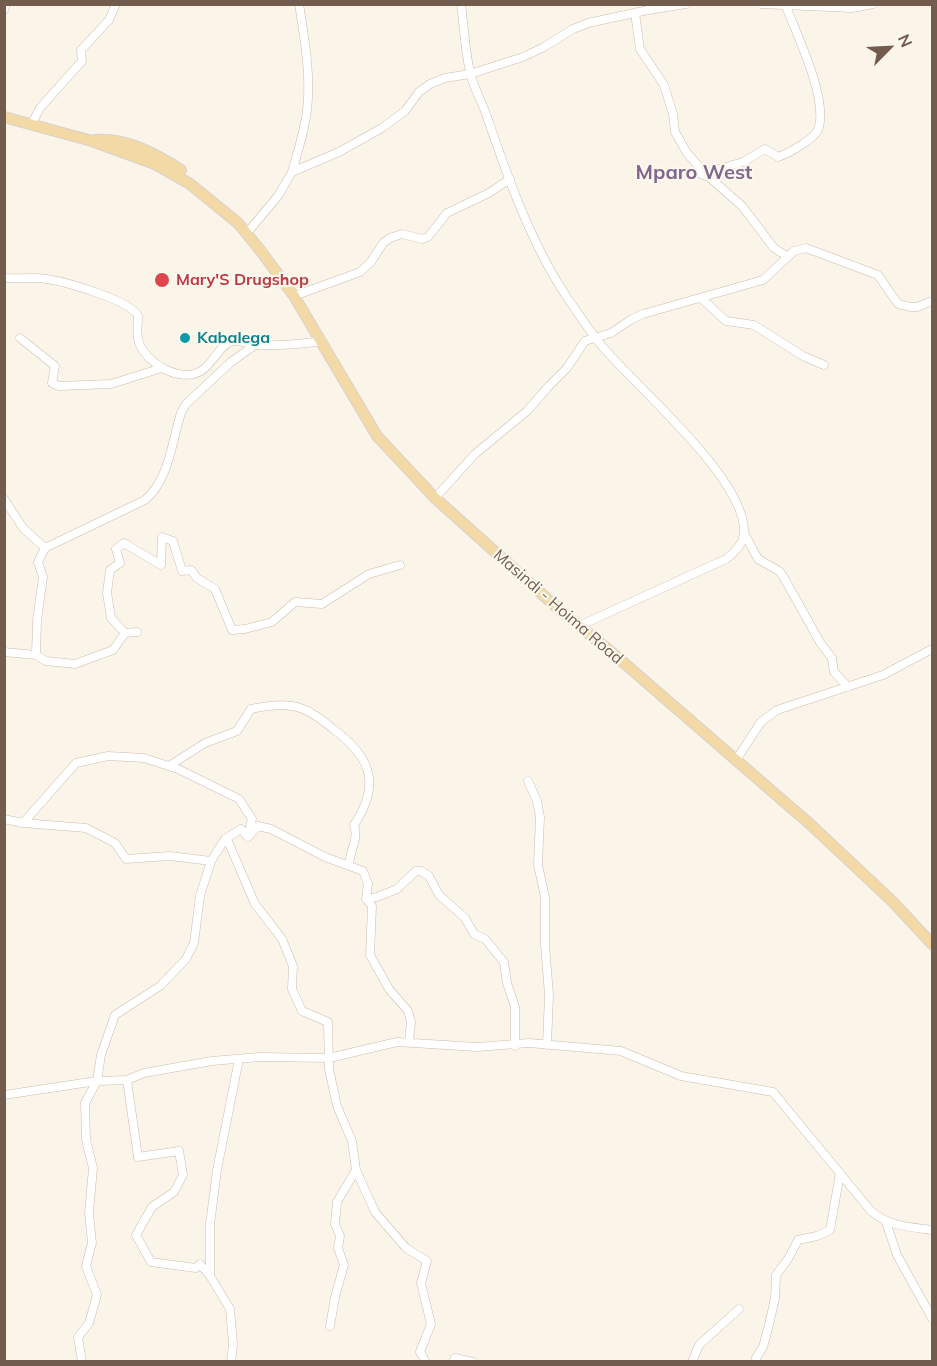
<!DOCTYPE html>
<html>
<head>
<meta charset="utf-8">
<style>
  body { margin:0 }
  #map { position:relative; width:937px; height:1366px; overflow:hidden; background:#fbf4e8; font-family:Mulish,sans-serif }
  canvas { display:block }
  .frame { position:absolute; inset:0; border:6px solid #725c4e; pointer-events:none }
  .north { position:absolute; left:859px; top:18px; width:60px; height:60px; -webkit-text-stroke:4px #fdf8ee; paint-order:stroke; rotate:66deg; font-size:16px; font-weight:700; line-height:24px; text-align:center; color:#725c4e }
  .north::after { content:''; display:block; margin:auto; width:21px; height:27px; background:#725c4e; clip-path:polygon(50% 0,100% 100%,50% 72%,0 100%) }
</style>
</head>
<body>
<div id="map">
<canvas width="937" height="1366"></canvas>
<div class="frame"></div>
<div class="north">N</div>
</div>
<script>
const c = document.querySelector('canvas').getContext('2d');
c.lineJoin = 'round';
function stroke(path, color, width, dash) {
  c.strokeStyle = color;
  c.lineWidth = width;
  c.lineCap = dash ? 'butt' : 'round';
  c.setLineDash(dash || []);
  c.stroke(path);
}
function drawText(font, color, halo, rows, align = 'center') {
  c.font = font + ' Mulish,sans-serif';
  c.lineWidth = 4.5;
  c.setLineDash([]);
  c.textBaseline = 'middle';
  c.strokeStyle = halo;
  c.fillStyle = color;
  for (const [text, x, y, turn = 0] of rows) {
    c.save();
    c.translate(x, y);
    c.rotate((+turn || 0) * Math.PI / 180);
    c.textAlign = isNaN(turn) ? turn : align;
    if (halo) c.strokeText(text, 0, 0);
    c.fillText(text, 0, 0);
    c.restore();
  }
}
const minor = new Path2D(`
  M461,4C464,27 465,50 470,72C473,86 481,100 486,114C506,172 527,233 559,285C572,305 586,326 601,345C635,386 748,480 744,534C743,544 734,553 726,559L579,626
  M761,4L852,8L873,4
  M4,10L6,4
  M635,13L640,49L664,85L673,114L675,132L687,153L701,169V174L709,177L742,206L774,248L788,257
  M31,125L40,108L82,61L81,50L109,20L115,6L114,4
  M292,172C297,154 303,136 306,117C312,81 305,41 299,4
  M702,174L743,162L765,149L778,157C789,153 817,138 819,127C827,96 797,36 786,6
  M247,233L278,196L292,172L339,152L382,128L405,111L419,92L430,84L445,78L470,74L523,57L544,47L573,29L588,23L648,10L686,4
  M4,278C19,279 33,277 47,279C66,282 130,300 138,316C138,325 136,333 139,343C147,364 180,383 201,371C213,364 222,341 234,341C242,340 249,345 257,345C278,346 301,344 322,341
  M294,296L360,272L371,262L383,243L390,238L402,234L422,239L428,237L447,213L489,193L510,179
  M701,298L726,321L754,325L803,356L824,365
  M20,338L55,366L52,383L59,386L111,384L162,368
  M435,498L475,454L527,411L549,386L567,368L585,341L611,333L632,319L643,314L763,280L794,251L806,248L878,275L898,304L911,307H917L932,301
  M4,499L23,528L45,548L145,500C169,480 172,441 181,413L186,404L231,362L255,345
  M744,533L758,559L779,571L783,576L821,644L832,658L834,672L848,687
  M137,632L125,633L111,618L107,593L110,570L120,563L116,549L124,543L161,565L162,537L173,541L182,571L191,570L197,578L215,589L232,630L245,629L272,622L295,602L322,604L369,574L400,565
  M4,652L36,655L37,620L43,577L38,562L45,548
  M36,655L46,661L75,664L113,650L125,633
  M736,760L761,722L777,710L883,675L932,649
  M169,766L205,743L237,731L251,709C265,706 278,704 292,706C307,708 321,719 332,728C370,756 382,783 354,825C359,839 350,849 349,865
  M528,781L537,801L540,817L538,865L545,897V944L549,995L547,1045
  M4,819L23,823L76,763L108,756L144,758L178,769L239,799L252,819L248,835
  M23,823L86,828L115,843L126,859L170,856L211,861
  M227,839L255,904L282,939L293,966L292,989L302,1011L328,1022L329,1069L337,1106L352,1141L356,1170L337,1202L335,1224L340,1236L338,1248L344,1265L335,1297L330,1326
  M366,899L377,897L397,889L416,871H421L429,876L439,895L465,918L474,934L485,939L504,962L507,983L515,1007V1046
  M127,1080L138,1157L179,1151L183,1175L174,1192L152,1207L136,1235L151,1262L196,1268L200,1264L210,1276
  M4,1095L97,1081L127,1080L144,1073L212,1061L259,1057L329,1058L397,1042L477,1047L529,1043L621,1051L681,1076L773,1092L871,1211C888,1226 910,1227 932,1230
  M356,1170L375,1212L406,1248L427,1261L421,1283L431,1324L420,1352L426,1362
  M886,1222L897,1255L932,1318
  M82,1362L78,1337L89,1323L97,1295L86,1266L92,1243L89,1213L93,1168L86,1140L85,1103L97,1081L101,1055L115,1015L160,986L186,959L194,943L200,896L211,861L225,839L241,829L248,837L258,826L271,829L325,857L363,871L368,884L366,899L372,906L370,955L389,989L408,1011L411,1022L409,1042
  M231,1362L233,1344L230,1309L210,1276V1224L217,1170L239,1059
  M453,1362L455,1358L473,1362
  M692,1362L699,1345L739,1309
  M757,1362L756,1358L763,1347L769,1325L775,1298L776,1275L788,1259L798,1240L817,1236L830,1230L840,1173`);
const major = new Path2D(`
  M4,117L92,141L155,164L190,184L238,223L260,250L294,296L377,436L435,498L562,612L616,656L811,825L893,902L932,944
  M95,140C125,137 157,154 181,170`);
stroke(minor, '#ccbcaf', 9);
stroke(major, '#d8d1cd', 12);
stroke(minor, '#fff', 8);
stroke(major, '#f3d9a6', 10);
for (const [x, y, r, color] of [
  [162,280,8,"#e0444e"],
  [185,338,6,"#0f9aa8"]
]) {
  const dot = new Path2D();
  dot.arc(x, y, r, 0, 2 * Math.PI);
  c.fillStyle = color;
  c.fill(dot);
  stroke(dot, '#fdf8ee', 2);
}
drawText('bold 16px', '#be3a42', '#fdf8ee', [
  ["Mary'S Drugshop",176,280]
], 'left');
drawText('bold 16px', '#0d838f', '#fdf8ee', [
  ["Kabalega",197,338]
], 'left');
drawText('16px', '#725c4e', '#fdf8ee', [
  ["Masindi - Hoima Road",558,607,41]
]);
drawText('bold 20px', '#82668e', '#fdf8ee', [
  ["Mparo West",694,173]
]);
</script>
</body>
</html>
